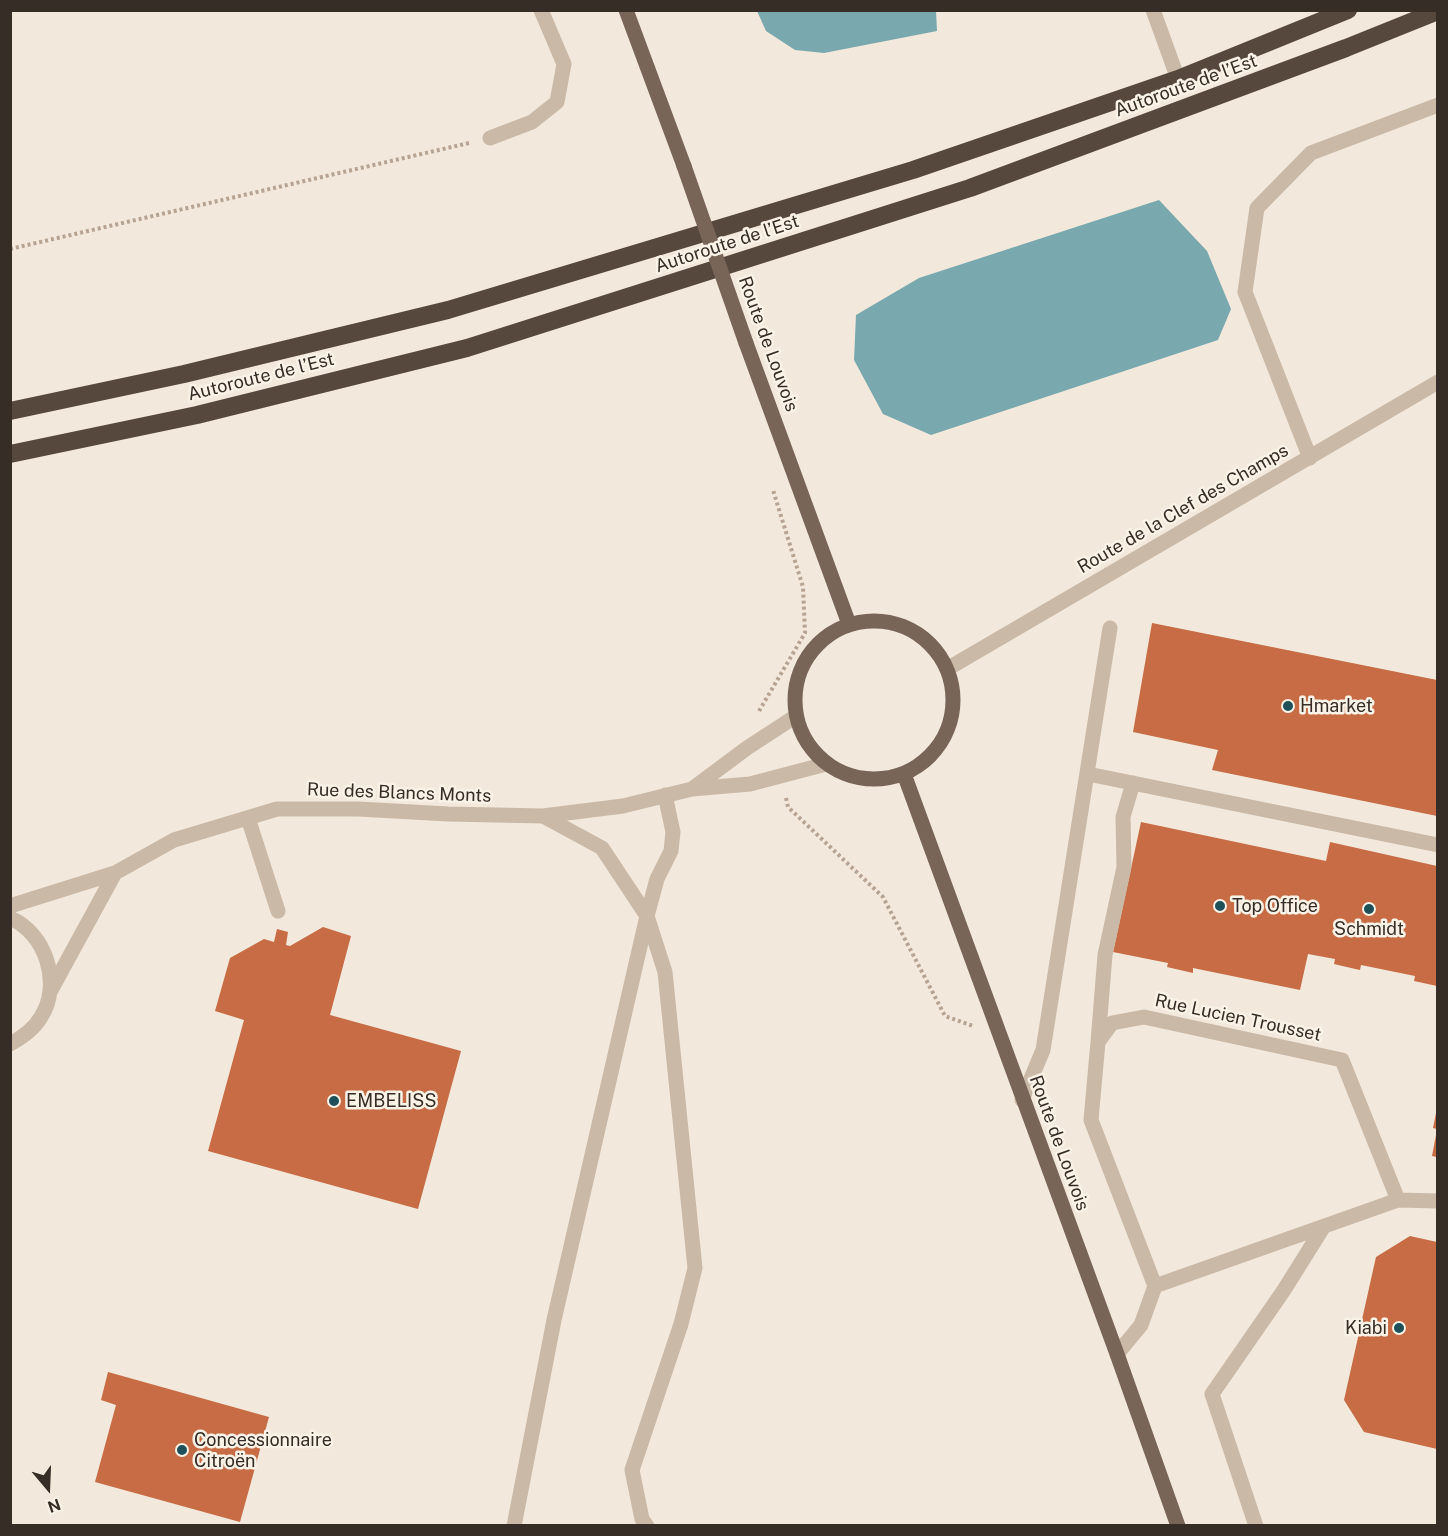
<!DOCTYPE html>
<html>
<head>
<meta charset="utf-8">
<style>
  body { margin:0 }
  #map { position:relative; width:1448px; height:1536px; overflow:hidden; background:#f2e8db; font-family:"Public Sans",sans-serif }
  canvas { display:block }
  .frame { position:absolute; inset:0; border:12px solid #362d27; pointer-events:none }
  .north { position:absolute; left:18px; top:1458px; width:60px; height:60px; -webkit-text-stroke:4px #f9f2e7; paint-order:stroke; rotate:161deg; font-size:16px; font-weight:700; line-height:24px; text-align:center; color:#362d27 }
  .north::after { content:''; display:block; margin:auto; width:21px; height:27px; background:#362d27; clip-path:polygon(50% 0,100% 100%,50% 72%,0 100%) }
</style>
</head>
<body>
<div id="map">
<canvas width="1448" height="1536"></canvas>
<div class="frame"></div>
<div class="north">N</div>
</div>
<script>
const c = document.querySelector('canvas').getContext('2d');
c.lineJoin = 'round';
function paint(path, color) {
  c.fillStyle = color;
  c.fill(path, 'evenodd');
}
function stroke(path, color, width, dash) {
  c.strokeStyle = color;
  c.lineWidth = width;
  c.lineCap = dash ? 'butt' : 'round';
  c.setLineDash(dash || []);
  c.stroke(path);
}
function drawText(font, color, halo, rows, align = 'center') {
  c.font = font + ' "Public Sans",sans-serif';
  c.lineWidth = 5;
  c.setLineDash([]);
  c.textBaseline = 'middle';
  c.strokeStyle = halo;
  c.fillStyle = color;
  for (const [text, x, y, turn = 0] of rows) {
    c.save();
    c.translate(x, y);
    c.rotate((+turn || 0) * Math.PI / 180);
    c.textAlign = isNaN(turn) ? turn : align;
    if (halo) c.strokeText(text, 0, 0);
    c.fillText(text, 0, 0);
    c.restore();
  }
}
paint(new Path2D(`
  M757,11H936L937,31L824,53L795,50L766,31Z
  M1159,200L1207,251L1231,309L1218,340L931,435L883,414L854,360L856,315L919,278Z`), '#79a9af');
paint(new Path2D(`
  M1152,623L1437,680V816L1212,770L1218,750L1133,732Z
  M1141,822L1326,861L1330,842L1437,866V986L1414,981L1415,976L1361,965L1360,970L1351,968L1334,964L1335,959L1308,954L1300,990L1193,968V973L1167,967L1168,963L1113,952Z
  M323,927L351,936L330,1015L461,1051L418,1209L208,1151L244,1020L215,1011L230,958L264,939L274,942L277,929L288,932L286,945L290,946Z
  M1437,1108V1129L1433,1128Z
  M1436,1135H1437V1157L1432,1156Z
  M1410,1236L1437,1242V1449L1364,1432L1344,1400L1376,1257Z
  M108,1372L269,1417L240,1522L95,1482L116,1405L101,1400Z`), '#c76c44');
stroke(new Path2D(`
  M10,249L469,143
  M759,711L805,633L803,587L773,490
  M786,798L788,807L883,897L945,1016L973,1026`), '#b6a391', 4, [3, 3]);
stroke(new Path2D(`
  M1153,10L1178,79
  M490,138L532,122L557,102L564,64L541,10
  M1310,458L1245,292L1257,208L1311,153L1438,105
  M947,669L1438,382
  M1088,774L1438,845
  M692,789L747,748L796,716
  M543,816L602,848L647,916L665,972L695,1268L681,1324L632,1470L642,1519L647,1526
  M248,818L278,911
  M10,906L115,873L174,840L277,809H358L448,814L543,816L623,806L692,789L750,784L826,764
  M10,918C46,933 62,984 41,1017C34,1029 23,1037 10,1044
  M50,992L115,873
  M1098,1042L1105,955L1124,867L1123,817L1133,783
  M1022,1100L1043,1050L1110,628
  M1155,1286L1091,1120L1098,1042L1112,1023L1144,1017L1342,1060L1398,1200
  M1117,1354L1141,1325L1155,1286L1398,1200L1438,1201
  M514,1526L554,1320L647,916L657,879L671,851L673,832L665,795
  M1256,1526L1212,1394L1284,1290L1324,1226`), '#cab9a6', 15);
stroke(new Path2D(`
  M626,10L684,166
  M746,343L849,624
  M795 700a79 79 0 1 1 158 0a79 79 0 1 1-158 0Z
  M904,774L1117,1354L1178,1526`), '#786558', 15);
stroke(new Path2D(`
  M10,411L184,374L448,310L913,170L1178,79L1348,10
  M10,454L197,415L467,348L970,188L1346,48L1438,11`), '#57483e', 18);
stroke(new Path2D(`
  M684,166L746,343`), '#786558', 15);
for (const [x, y, r, color] of [
  [1288,706,6,"#1d5058"],
  [1220,906,6,"#1d5058"],
  [1369,909,6,"#1d5058"],
  [334,1101,6,"#1d5058"],
  [1399,1328,6,"#1d5058"],
  [182,1450,6,"#1d5058"]
]) {
  const dot = new Path2D();
  dot.arc(x, y, r, 0, 2 * Math.PI);
  c.fillStyle = color;
  c.fill(dot);
  stroke(dot, '#f9f2e7', 2);
}
drawText('18px', '#362d27', '#f9f2e7', [
  ["Autoroute de l’Est",1186,86,-20],
  ["Autoroute de l’Est",727,244,-18],
  ["Route de Louvois",768,344,70],
  ["Autoroute de l’Est",261,377,-14],
  ["Route de la Clef des Champs",1183,509,-30],
  ["Rue des Blancs Monts",399,793,2],
  ["Rue Lucien Trousset",1238,1018,12],
  ["Route de Louvois",1059,1143,70]
]);
drawText('18px', '#362d27', '#f9f2e7', [
  ["Hmarket",1300,706],
  ["Top Office",1232,906],
  ["Schmidt",1369,929,"center"],
  ["EMBELISS",346,1101],
  ["Kiabi",1387,1328,"right"],
  ["Concessionnaire",194,1440],
  ["Citroën",194,1461]
], 'left');
</script>
</body>
</html>
